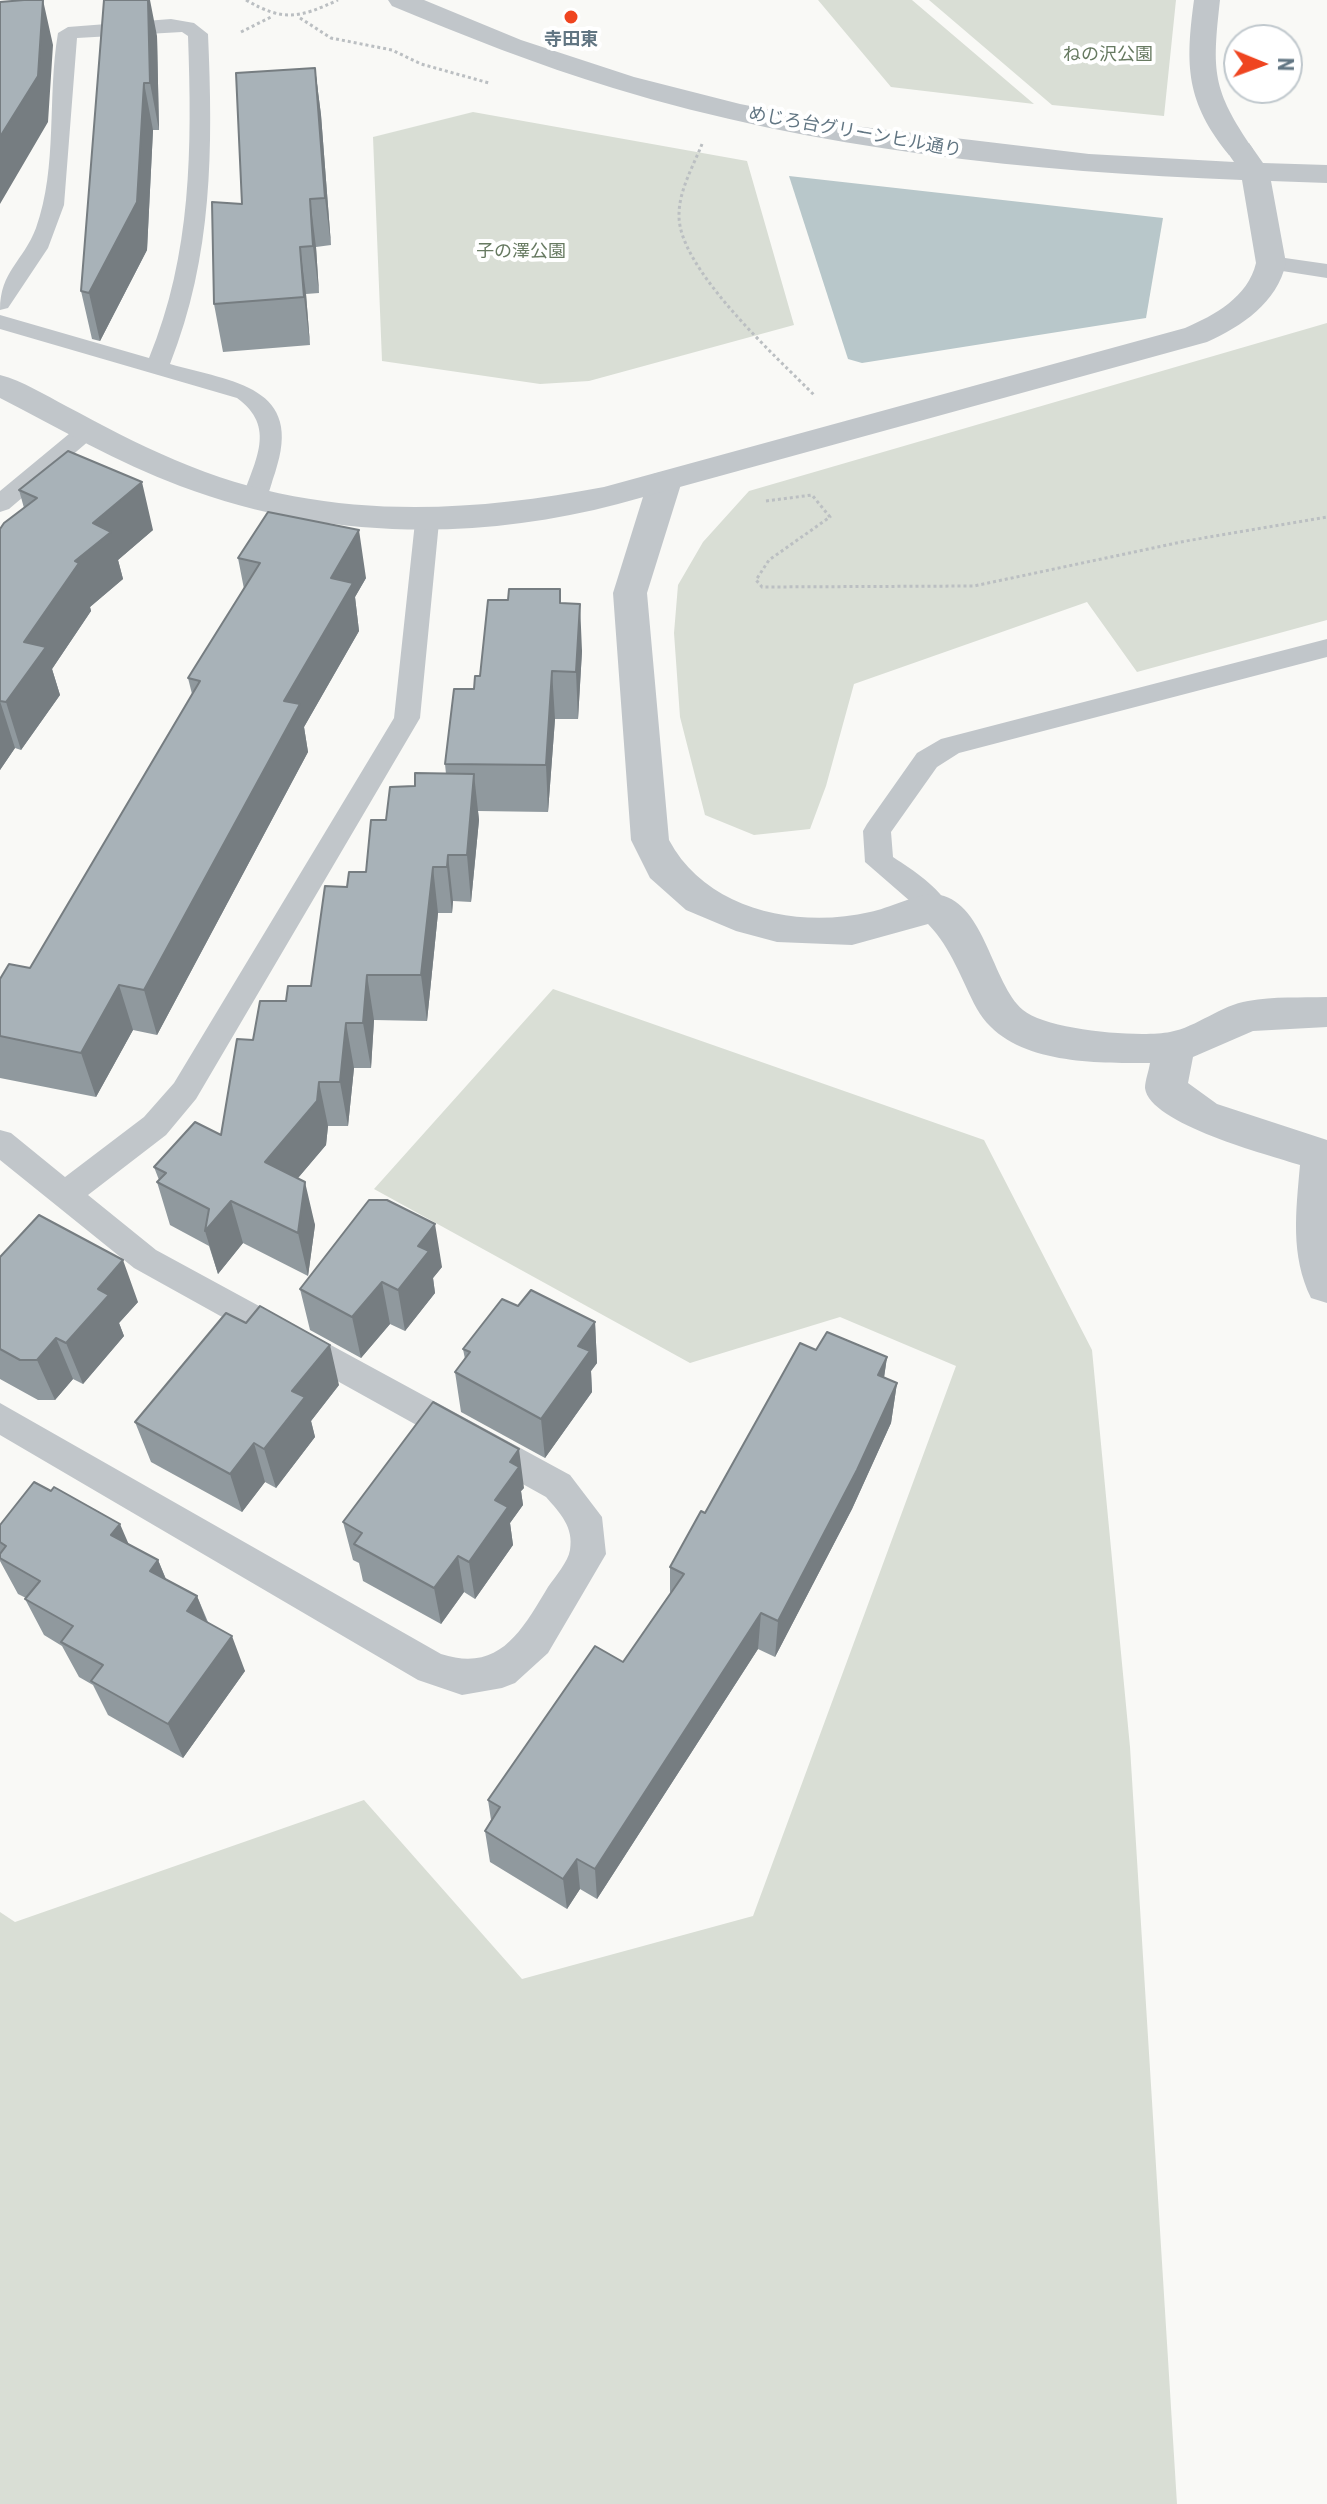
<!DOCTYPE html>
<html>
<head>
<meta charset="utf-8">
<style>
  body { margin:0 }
  #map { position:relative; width:1327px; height:2504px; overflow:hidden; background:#f9f9f6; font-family:"Roboto Condensed",sans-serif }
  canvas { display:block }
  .north { position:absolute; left:1223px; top:24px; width:80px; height:80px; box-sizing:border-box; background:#fff; border:2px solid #c0c8cd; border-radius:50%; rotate:91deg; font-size:22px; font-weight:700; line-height:32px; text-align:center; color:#627683 }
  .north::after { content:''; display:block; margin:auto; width:28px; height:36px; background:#ef4520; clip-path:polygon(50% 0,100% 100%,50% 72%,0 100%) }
</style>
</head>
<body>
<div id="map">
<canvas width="1327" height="2504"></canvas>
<div class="north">N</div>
</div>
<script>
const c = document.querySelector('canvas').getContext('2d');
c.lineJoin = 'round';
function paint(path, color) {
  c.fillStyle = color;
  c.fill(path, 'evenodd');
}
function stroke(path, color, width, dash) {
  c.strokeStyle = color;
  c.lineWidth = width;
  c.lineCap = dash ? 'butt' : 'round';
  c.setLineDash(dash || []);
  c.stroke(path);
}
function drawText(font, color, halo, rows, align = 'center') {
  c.font = font + ' "Roboto Condensed","Noto Sans JP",sans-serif';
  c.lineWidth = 8;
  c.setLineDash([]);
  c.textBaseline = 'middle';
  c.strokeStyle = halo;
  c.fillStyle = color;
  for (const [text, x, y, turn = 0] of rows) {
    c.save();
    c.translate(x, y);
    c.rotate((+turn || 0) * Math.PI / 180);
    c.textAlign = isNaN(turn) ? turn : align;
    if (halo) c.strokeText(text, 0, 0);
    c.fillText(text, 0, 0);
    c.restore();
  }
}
paint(new Path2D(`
  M818,0H912L1034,104L891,87Z
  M929,0H1176L1164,116L1052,105Z
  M473,112L747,161L794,325L589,381L540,384L382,361L373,137Z
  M1327,323V620L1137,672L1087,602L854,684L826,786L810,829L754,835L705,815L680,717L674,633L678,585L703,542L749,491Z
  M553,989L984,1140L1092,1350L1130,1747L1177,2504H0V1912L15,1922L364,1800L522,1979L753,1916L956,1366L840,1317L690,1363L374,1189Z`), '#d9ded5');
paint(new Path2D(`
  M789,176L1163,218L1146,318L862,363L848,359Z`), '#b8c7ca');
stroke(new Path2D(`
  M246,0C284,22 299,18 338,0
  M300,18L331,38L392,50L421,64L489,83
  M241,32L271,17
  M702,144C693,167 679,190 679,215C678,269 778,358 815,396
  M766,501L812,495L830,517L769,560L756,580L762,587L974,586L1186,541L1327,517`), '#bbbfc2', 3, [3, 3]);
paint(new Path2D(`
  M171,19L194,23L208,34C213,148 213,256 170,364C233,382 305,386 275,473C270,486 269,503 254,507L242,499C255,460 277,427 237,398L0,329V315L149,358C192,254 192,147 188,36L182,32L77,38L64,205L48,248L8,308L0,310C0,271 23,262 36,228C58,166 47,97 58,33L68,27Z
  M1271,256L1327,264V278L1263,268L1260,263L1263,258Z
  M89,422L101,429L97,434L9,509L0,512V491L81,424Z
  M427,514L439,522L420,718L196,1099L166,1135L88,1195L156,1250L570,1475L602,1517L606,1554L548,1653L515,1683L502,1688L462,1695L418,1680L0,1435V1403L441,1654C499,1673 521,1632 548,1587C555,1577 568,1562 570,1550C574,1527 560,1513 546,1497L134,1268L0,1160V1130L11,1133L65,1177L144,1117L174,1083L394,718L415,522Z
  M1327,639V657L959,753L937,767L891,832L893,857C914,871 938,886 950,908L946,915L936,918L926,915L865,862L863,831L867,824L917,753L941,739Z`), '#c1c6ca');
paint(new Path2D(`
  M1194,0H1220C1212,72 1212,89 1253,149L1249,155H1229C1186,102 1185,66 1194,0Z
  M665,471L677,474L682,481L647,593L669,840C706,910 798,929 870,912C890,908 921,891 940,895C985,904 992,983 1023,1010C1046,1030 1139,1038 1170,1032C1197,1027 1221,1005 1248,1001C1274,996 1301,998 1327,997V1027L1253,1031L1193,1057L1188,1083L1217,1104L1327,1140V1303L1311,1298C1290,1255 1296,1211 1300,1165C1269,1155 1149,1124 1145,1088C1145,1081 1149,1070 1150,1063C1094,1063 1009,1065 977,1009C961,979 952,949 928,924L852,945L777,942L736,931L686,910L650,878L631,840L613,593L648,481L653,474Z`), '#c1c6ca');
paint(new Path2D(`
  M388,0H424L521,40L634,77L740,104L854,126L1089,154L1234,162L1225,149L1229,143H1249L1263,163L1327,165V183L1271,181L1286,263C1277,303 1242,326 1207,342L618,504C474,542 320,539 180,486C118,463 59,428 0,398V375C23,381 45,395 66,406C102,425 137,444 175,460C314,520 458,515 604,487L1185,328C1215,315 1248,297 1256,263L1242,180C1031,172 816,150 613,88C537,65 465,36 392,6Z`), '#c1c6ca');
paint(new Path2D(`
  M157,36L159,130H153L147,250L100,341L92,339L81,291Z
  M315,68L321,115L331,245L316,247L319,293L306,294L310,345L223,352L214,304L242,204Z
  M19,490L153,530L118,560L123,579L90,607L91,611L52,669L60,695L21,750L15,748L0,770V529L24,508Z
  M238,558L366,578L355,597L359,631L304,727L308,752L157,1035L133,1030L96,1097L0,1078V979L30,968L192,694L188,678L244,589Z
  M561,603L582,651L578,719H555L548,812L478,811L479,820L471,902L453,901L452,913H438L427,1021L374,1020L371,1068H354L348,1126H328L326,1145L298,1178L315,1225L308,1276L243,1243L218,1274L209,1246L170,1225L157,1182L159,1180L154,1167L221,1135L253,1040L286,1001L311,986L347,887L366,872L386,820L415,786L446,774L445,764L474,689L480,676Z
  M0,1257L138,1302L119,1323L124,1336L83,1384L73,1379L55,1400H38L0,1379Z
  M442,1267L433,1278L435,1293L405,1331L390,1324L361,1358L310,1330L300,1289Z
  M518,1306L595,1322L597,1363L591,1371L592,1392L545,1458L461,1412L455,1372L465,1359L463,1349Z
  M816,1350L887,1357L884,1378L897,1383L891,1423L852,1509L775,1657L758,1649L597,1899L580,1889L567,1909L490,1862L485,1831L491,1820L488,1800L623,1662L670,1594V1567L705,1513Z
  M339,1385L311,1421L315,1437L276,1488L265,1482L242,1512L151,1462L135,1422Z
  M524,1488L521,1491L523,1505L510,1523L513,1545L475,1599L464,1592L441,1624L363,1581L359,1563L353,1560L343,1522Z
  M0,1525L129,1544L158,1560L166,1579L197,1596L208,1622L245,1671L183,1758L108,1715L93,1685L79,1677L62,1646L44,1635L25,1599L26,1598L18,1594L0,1561Z`), '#90999e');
paint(new Path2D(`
  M43,0L53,45L48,122L0,204V137Z
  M148,0H150L157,36L159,130L150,83Z
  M315,68L321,115L331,245L325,198Z
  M144,83L153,130L147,250L100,341L89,293Z
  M310,199L316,247L319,293L313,246Z
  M300,247L306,294L310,345L304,297Z
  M142,482L153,530L118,560L123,579L90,607L91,611L52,669L60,695L21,750L6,702L24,642L75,561L93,523Z
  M359,530L366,578L355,597L359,631L304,727L308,752L157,1035L144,990L284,701L331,578Z
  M580,604L582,651L578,719L576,672Z
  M552,671L555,719L548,812L546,765Z
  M0,701L15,748L0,770Z
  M474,774L479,820L471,902L467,855Z
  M448,855L453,901L452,913L447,867Z
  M433,867L438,913L427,1021L421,975Z
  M367,975L374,1020L371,1068L363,1023Z
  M119,985L133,1030L96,1097L81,1053Z
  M346,1023L354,1068L348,1126L340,1082Z
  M319,1082L328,1126L326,1145L275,1205L265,1162Z
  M305,1182L315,1225L308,1276L298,1233Z
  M231,1201L243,1243L218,1274L205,1231Z
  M435,1224L442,1267L433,1278L435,1293L405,1331L398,1290L418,1246Z
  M123,1260L138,1302L119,1323L124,1336L83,1384L66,1343L98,1289Z
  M382,1282L390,1324L361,1358L352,1317Z
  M595,1322L597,1363L591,1371L592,1392L545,1458L541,1419L578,1346Z
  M56,1338L73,1379L55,1400L37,1360Z
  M330,1345L339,1385L311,1421L315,1437L276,1488L264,1449L292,1391Z
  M887,1357L881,1397L878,1375Z
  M897,1383L891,1423L852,1509L775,1657L778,1621Z
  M254,1443L265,1482L242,1512L230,1474Z
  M519,1449L524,1488L521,1491L523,1505L510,1523L513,1545L475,1599L469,1562L510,1462Z
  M120,1524L136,1561L111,1535Z
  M458,1556L464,1592L441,1624L434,1588Z
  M158,1560L173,1597L150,1571Z
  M197,1596L211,1632L187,1611Z
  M761,1613L758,1649L597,1899L595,1869Z
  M232,1636L245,1671L183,1758L168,1724Z
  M577,1859L580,1889L567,1909L563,1879Z`), '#767d81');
const building = new Path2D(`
  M24,0H43L38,76L0,137V2Z
  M104,0H148L150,83H144L137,202L89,293L81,291Z
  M315,68L325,198L310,199L313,246L300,247L304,297L214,304L212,202L242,204L236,73Z
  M68,451L142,482L93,523L111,532L75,561L79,563L24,642L46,647L6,702L0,701V529L4,523L37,498L19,490Z
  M268,512L359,530L331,578L353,583L284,701L300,704L144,990L119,985L81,1053L0,1036V979L9,964L30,968L200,681L188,678L260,563L238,558Z
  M509,589H560V603L580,604L576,672L552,671L546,765L445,764L454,689H474L475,676H480L488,600H508Z
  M415,773L474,774L467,855H448L447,867H433L421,975H367L363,1023H346L340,1082H319L317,1101L265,1162L305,1182L298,1233L231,1201L205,1231L209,1209L157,1182L166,1173L154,1167L195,1122L221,1135L237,1039L253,1040L260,1001H286L288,986H311L325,886L347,887L349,872H366L371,820H386L390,787L415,786Z
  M369,1200H387L435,1224L418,1246L429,1251L398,1290L382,1282L352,1317L300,1289Z
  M39,1215L123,1260L98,1289L109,1295L66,1343L56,1338L37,1360H20L0,1349V1257Z
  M531,1290L595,1322L578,1346L590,1351L541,1419L455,1372L470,1352L463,1349L502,1299L518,1306Z
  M260,1306L330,1345L292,1391L305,1397L264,1449L254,1443L230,1474L135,1422L226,1313L246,1323Z
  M827,1332L887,1357L878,1375L897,1383L857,1470L778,1621L761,1613L595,1869L577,1859L563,1879L485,1831L500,1807L488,1800L595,1646L623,1662L684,1574L670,1567L701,1511L705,1513L800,1343L816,1350Z
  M433,1402L519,1449L510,1462L519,1467L495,1500L508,1507L469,1562L458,1556L434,1588L354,1544L362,1533L343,1522Z
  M34,1482L51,1491L54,1487L120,1524L111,1535L158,1560L150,1571L197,1596L187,1611L232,1636L168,1724L91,1681L103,1665L61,1642L73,1626L25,1599L40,1581L0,1558V1554L6,1546L0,1542V1525Z`);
paint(building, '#a8b2b8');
stroke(building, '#767d81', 2);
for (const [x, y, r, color] of [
  [571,17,8,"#ef4520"]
]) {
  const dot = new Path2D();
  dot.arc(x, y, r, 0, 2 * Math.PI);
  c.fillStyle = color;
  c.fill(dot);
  stroke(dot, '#fff', 3);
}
drawText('bold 18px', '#627683', '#fff', [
  ["寺田東",571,40]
]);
drawText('18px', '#677a61', '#fff', [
  ["ねの沢公園",1108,55],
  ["子の澤公園",521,252]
]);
drawText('18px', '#627683', '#fff', [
  ["めじろ台グリーンヒル通り",855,133,10]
]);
</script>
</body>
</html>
